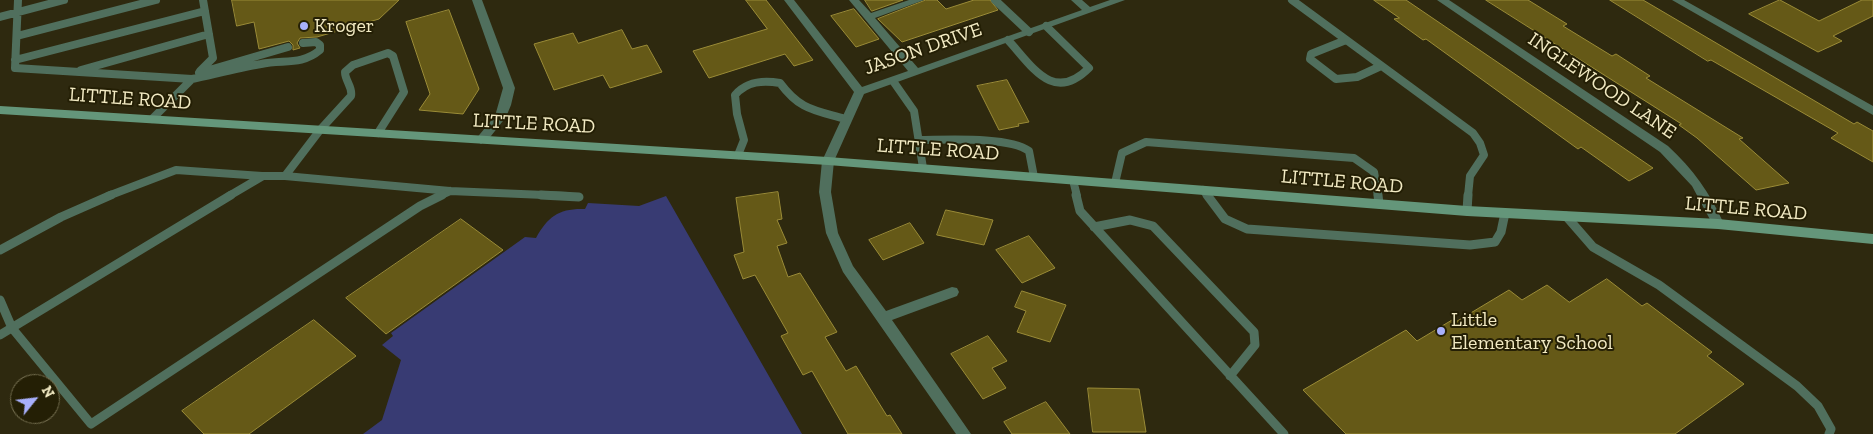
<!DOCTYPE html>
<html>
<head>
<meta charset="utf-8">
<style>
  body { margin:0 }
  #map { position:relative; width:1873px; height:434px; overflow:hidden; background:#2e290f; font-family:"Zilla Slab",serif }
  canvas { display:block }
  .north { position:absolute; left:10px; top:374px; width:50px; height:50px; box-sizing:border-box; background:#241f05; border:1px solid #767051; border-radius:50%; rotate:61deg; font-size:14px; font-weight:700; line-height:20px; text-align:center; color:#f2eac3 }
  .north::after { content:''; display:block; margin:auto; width:18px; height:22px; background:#a8b0fc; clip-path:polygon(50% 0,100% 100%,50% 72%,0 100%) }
</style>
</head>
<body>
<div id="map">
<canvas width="1873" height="434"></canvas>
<div class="north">N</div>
</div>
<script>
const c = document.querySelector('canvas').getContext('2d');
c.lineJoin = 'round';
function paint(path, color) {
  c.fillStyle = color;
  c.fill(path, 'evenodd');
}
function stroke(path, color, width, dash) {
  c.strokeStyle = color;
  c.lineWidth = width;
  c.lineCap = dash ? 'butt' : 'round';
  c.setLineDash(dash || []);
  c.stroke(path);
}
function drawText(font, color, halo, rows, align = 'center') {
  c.font = font + ' "Zilla Slab",serif';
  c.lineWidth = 4;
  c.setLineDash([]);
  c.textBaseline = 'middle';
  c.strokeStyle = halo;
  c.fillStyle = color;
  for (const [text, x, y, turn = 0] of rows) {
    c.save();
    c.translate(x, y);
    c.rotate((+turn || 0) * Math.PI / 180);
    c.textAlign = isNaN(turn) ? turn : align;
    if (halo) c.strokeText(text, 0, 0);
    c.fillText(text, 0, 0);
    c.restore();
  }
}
paint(new Path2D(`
  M666,196L802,434H363L382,420L401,360L382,345L393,336L391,333L525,237L536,238C548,216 560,208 585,209L588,203L639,206Z`), '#383b73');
const building = new Path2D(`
  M232,0H399L379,19L317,37L300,38L297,43L300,48L293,50V45L289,41L259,49L254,22L237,26Z
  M746,0H766L813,60L794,66L785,54L709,78L693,51L767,29Z
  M865,0H903L872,11Z
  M926,0H937L946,9L974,0H990L998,10L902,42L878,19Z
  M1374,0H1406L1653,168L1629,181L1581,147L1578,149L1426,39L1423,40L1394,19L1399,18Z
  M1486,0H1528L1567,24L1563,26L1612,56L1616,54L1650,76L1646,78L1743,138L1739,139L1789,183L1756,190L1697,138L1679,125L1681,124Z
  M1610,0H1643L1854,124L1857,122L1873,131V162L1831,138L1838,133L1711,60L1708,61Z
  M1780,0L1819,21L1862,0H1873V16L1833,36L1842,41L1818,52L1749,14Z
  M854,9L879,39L856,47L831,16Z
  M449,10L479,89L463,114L419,110L430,94L406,22Z
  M622,30L632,49L647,45L662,72L610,88L603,75L554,90L534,44L573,33L578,43Z
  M1007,80L1029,122L1018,124L1019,126L999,130L977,86Z
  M778,192L782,219L777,220L787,243L777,246L788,277L800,273L837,332L825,337L846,371L856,366L887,416L890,415L902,434H848L812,371L803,375L781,336L788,333L755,275L743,279L734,255L744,252L736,198Z
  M946,210L993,220L984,245L937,235Z
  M461,219L503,250L386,334L346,298Z
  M910,223L924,243L883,260L869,240Z
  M1029,236L1055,268L1022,283L996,250Z
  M1607,279L1642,306L1647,303L1712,352L1707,356L1744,384L1675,434H1346L1303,390L1406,330L1417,341L1452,320L1454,323L1509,290L1522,300L1547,285L1569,302Z
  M1022,291L1066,305L1050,342L1017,332L1026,311L1015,307Z
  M314,320L356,356L249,434H204L182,411Z
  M988,336L1007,361L992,368L1006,388L983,399L951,354Z
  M1088,388L1139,389L1146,432H1093Z
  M1046,402L1070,434H1012L1004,422Z`);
paint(building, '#655917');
stroke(building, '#9a8b37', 1);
stroke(new Path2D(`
  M18,0L15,68L192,79L152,119
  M995,0L1029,32
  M1292,0L1473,133L1480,143L1484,155L1470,176L1468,196
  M0,17L64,0
  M17,36L156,0
  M1008,40C1032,66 1053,104 1089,68L1046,26
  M1346,40L1311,54L1310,59L1336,79L1357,77L1381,66
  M15,60L205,11
  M81,70L209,34
  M200,71L213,58L203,0
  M199,73L288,47
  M192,79C215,74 238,68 261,64C283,59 301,66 320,50V45L316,42L303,43
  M893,81L914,111L923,168
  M919,140C945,140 1009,136 1029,151L1034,177
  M738,155L744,140L737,114L735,95C747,81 763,80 780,83C800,110 814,110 845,119
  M285,176L450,191L568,196
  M1073,180L1077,196
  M1115,183L1122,153L1146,142L1354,158L1374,172L1378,196
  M1203,190L1208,196
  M108,196L176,170L262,176
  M229,196L263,176H285L320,130L351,96C353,87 345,81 345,72L353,65L388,53L393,56L404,92L378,133
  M439,196L450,191`), '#506f5d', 8);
stroke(new Path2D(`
  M541,195L579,197
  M1076,195L1080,211L1284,434
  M1207,195L1225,219L1247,229L1470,245L1495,242L1501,232L1505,213
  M1378,195L1379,204
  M1467,211L1468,195
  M1566,216L1593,247L1659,285L1797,386L1818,406L1831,429L1829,434
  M1094,227L1130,220L1153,226L1254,332L1255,345L1230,376
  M0,250L61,217L111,195
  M0,300L12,328L91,424L420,206L442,195
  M0,335L231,195`), '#506f5d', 9);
paint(new Path2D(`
  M472,0H482L515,88L511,105L506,117L491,136L481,144L475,140L495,116L503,88Z
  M784,0H794L862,87L908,71L849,0H859L871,13L909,0H924L875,18L918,68L1082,10L1071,0H1082L1090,7L1110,0H1125L864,94L834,161L831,192L838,233L853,266L886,311L952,287L957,288L959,292L957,296L892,320L971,434H956L843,272L826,233L819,192L822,161L854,92Z
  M1437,0H1449L1668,146C1693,169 1710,193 1724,224L1722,227H1714L1692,186L1660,152Z
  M1672,0H1684L1873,106V115Z`), '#506f5d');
paint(new Path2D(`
  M0,106L828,157L1467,206L1718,219L1873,234V244L1718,229L1467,216L828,165L0,114Z`), '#64967a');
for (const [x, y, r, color] of [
  [304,26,5,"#a8b0fc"],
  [1441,331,5,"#a8b0fc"]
]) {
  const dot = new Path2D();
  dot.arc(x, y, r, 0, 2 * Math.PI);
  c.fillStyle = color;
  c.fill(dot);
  stroke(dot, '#241f05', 2);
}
drawText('20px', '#f2eac3', '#241f05', [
  ["Kroger",314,26],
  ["Little",1451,320],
  ["Elementary School",1451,343]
], 'left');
drawText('20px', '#f2eac3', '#241f05', [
  ["JASON DRIVE",923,49,-19],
  ["INGLEWOOD LANE",1602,86,34],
  ["LITTLE ROAD",130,99,4],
  ["LITTLE ROAD",534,124,3],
  ["LITTLE ROAD",938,150,4],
  ["LITTLE ROAD",1342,182,5],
  ["LITTLE ROAD",1746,209,5]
]);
</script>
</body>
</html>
